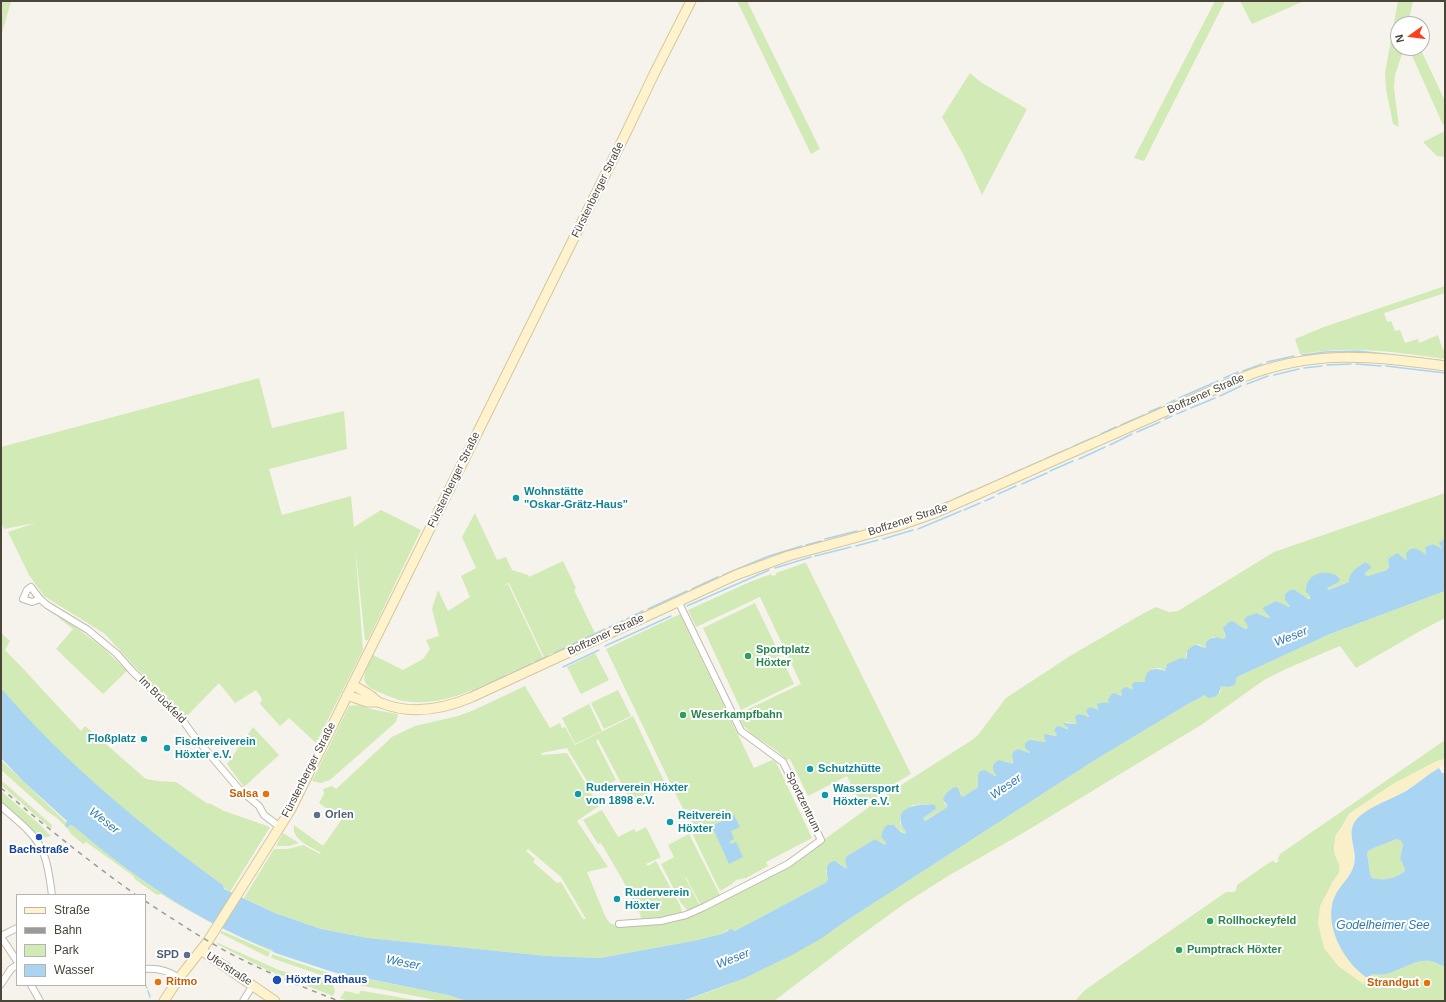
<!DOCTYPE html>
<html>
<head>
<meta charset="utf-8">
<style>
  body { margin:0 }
  #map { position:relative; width:1446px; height:1002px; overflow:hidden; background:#f6f3ec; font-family:Helvetica,sans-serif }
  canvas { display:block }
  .frame { position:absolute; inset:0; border:2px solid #4b4439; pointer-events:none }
  .legend { position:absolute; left:16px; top:894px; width:130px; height:92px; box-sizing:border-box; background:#fff; border:1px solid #b7b4b0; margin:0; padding:5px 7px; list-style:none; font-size:12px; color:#4b4439 }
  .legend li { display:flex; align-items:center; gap:8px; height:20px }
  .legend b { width:20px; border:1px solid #b7b4b0 }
  .north { position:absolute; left:1390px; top:16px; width:40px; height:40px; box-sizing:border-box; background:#fff; border:1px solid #b7b4b0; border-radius:50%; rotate:256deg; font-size:11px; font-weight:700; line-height:16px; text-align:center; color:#4b4439 }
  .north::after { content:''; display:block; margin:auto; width:14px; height:18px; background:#fc3f1d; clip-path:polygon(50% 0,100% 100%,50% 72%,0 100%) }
</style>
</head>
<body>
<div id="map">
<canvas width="1446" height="1002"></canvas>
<div class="frame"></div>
<ul class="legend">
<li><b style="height:5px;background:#fff3cd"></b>Straße</li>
<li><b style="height:5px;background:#9a9a9a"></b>Bahn</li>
<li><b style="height:11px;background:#d2eab5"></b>Park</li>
<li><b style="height:11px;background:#a9d4f2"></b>Wasser</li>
</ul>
<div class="north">N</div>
</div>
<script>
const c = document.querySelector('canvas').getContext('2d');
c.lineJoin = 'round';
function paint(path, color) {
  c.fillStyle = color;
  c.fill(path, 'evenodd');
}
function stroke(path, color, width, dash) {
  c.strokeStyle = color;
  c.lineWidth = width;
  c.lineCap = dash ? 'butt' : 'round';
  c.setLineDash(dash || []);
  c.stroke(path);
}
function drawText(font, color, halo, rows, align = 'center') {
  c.font = font + ' Helvetica,sans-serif';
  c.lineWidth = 4;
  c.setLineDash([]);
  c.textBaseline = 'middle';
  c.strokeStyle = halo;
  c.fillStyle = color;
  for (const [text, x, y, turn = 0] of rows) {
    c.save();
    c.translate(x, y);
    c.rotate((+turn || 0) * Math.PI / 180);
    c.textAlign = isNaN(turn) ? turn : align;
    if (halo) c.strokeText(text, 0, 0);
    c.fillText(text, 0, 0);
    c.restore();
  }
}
paint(new Path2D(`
  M1,1H11L1,37Z
  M737,1H747L820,149L811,154Z
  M1215,1H1225L1144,161L1134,158Z
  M1240,1H1304L1252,24Z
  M1398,1H1413L1408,24H1398V48H1404L1395,75L1394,88L1399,127L1393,124L1386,89L1385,73Z
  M1417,48H1420L1445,101V123L1443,125L1410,51Z
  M970,73L982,83L1027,109L982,195L964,156L942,117Z
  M1445,131V157L1437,156L1423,142Z
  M1445,286V293L1384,313L1387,322L1391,321L1395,331L1400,330L1405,343L1418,339L1419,343L1438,335L1443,350L1445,349V359C1417,355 1390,351 1362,350C1341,349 1320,351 1300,354L1295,339L1324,327Z
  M259,378L272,428L344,411L347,449L269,469L282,515L351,496L354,527L381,510L421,530L368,640H365L355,545L363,650L316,743L289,718L280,726L260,704L262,699L256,690L235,703L219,683L186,717L135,667L105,634L44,596L29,575L8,532L35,523L4,529L1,522V447Z
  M1445,493V539L1440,545L1442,549H1441L1433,544L1425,547L1426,555L1406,561H1388L1389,567L1387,570L1368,576L1365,575V573L1369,570L1363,563L1349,582L1327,590L1326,588L1337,583L1338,577L1311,596L1308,599L1295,590H1290L1285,594V600L1291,606L1288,607L1276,601L1262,608L1271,617L1268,618L1258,613L1247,629L1243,628L1233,621L1224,633L1226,637L1224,639L1213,637L1206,642V648L1198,644L1186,654L1187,658L1166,666L1165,671L1160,668L1152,669L1145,682H1134L1133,690L1121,696L1114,693L1109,704L1100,702L1099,710L1091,707L1088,717L1080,714L1077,724L1066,722L1067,729L1059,726L1054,731L1057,735L1056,736L1050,734L1046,740V742L1043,743L1032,739L1030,753L1018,749L1014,751L1012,759L1013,764L1003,761L995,776L985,770L978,787L963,797L961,796L960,792L954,787C947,792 947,794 944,803L948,806L947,807L924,821L923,818L936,809L928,804L913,805L900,817V823L906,832L905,834L894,825L885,845L875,839L847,856L845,860L847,869L839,863L826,870L828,880L825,883L735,931L727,930L722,934L693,941L600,958L547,956L368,938L321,929L275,913L244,898L274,849H288L303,845L320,854L321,853C310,846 291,840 294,825L323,846L342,819L319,803L324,794L323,789L332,786L336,789L392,737L415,726L458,716L474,710L525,686L550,728L560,723L562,728L565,727L575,745L633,716L664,781V785L637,799L630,800L598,739L596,741L616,780L593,791L567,748L541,753L542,755L567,753L599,806L577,821L608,867L587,872L606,918L610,923L617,926L641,925L687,917L723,901L789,865L887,794L972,740L978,735L1006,698L1070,656L1144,613L1156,607L1169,612L1178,611L1274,552ZM528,849L561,877L586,919H583L561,882L557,883L533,862L535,859L526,851Z
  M475,513L497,560L506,557L512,570L528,575L529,577L563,561L576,588L574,590L595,633L544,657L509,583L502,586L508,584L543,658C526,665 510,673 493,681C464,694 437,706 404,701C396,700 389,696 381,693C356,683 364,675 373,655L403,670L423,659L430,649L426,640L439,636L432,609L438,590L448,611L470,597L461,576L476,568L462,537Z
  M804,563H806L911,774L899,781L898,782L888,789L885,788L882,789L883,793L862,807L847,776L808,796L790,759L786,760C776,746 757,741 746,728C742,725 740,719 738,714L801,684L760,597L696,627L688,610L752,581L771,574L772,576L776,575V573Z
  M1445,591V618L1420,631L1356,668L1340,646L1288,668L1264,680L1201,725L1023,833L948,876L904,904L857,938L774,1001H683C726,987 768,969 807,945C820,937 834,931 846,921L1095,760L1188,704L1205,695L1220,693L1221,686L1235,685L1237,677L1330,634Z
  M755,603L794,684L741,710L703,628Z
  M680,614L754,768L772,760L776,762L812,838L766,862L768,866L746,878L736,880L732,884L720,891L690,829L694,827L691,821L693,818L690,817L692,816L688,809L684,810L677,797L606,649Z
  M60,616L101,646L127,671L103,694L56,649L73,629L59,618Z
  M1,633L10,641L5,650C31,676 55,704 81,731L85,726L146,779L158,781L176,782L208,804L209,803L224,811L270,827L230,892L224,888L223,885C143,827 65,764 1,688Z
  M595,653L609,680L581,694L567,667Z
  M618,690L631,716L604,729L591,703Z
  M589,704L602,731L575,744L562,718Z
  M358,705L375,710L398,714L396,722L330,780L321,783L312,781L349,706Z
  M253,727L279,755L244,787L227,764Z
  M1445,740V759L1437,761L1393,784L1349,814C1344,821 1342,829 1336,834L1334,848L1335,855L1340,866L1339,873L1332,883L1318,923L1363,983L1367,978L1373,974C1393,979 1410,958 1430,961C1435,962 1441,965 1445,967V1001H1075L1085,990L1226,892H1234L1236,890L1237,885L1270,862L1273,861L1276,863L1279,861L1278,859L1280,854Z
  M1,760L67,823L65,826L57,818L48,812L1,770Z
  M1,780L52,825L51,829L1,785Z
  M1,791L39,824L51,836L42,838L1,803Z
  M602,810L618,837L634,829L636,832L646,827L661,857L646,864L648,866L656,861L680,905L683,914L665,918L642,921L640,914L622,879L601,843L598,844L583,820Z
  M70,825L73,826C132,876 199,923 272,950L275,953C235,935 197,917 161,894L157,895L136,880L132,875L86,842L83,844L71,834L67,828Z
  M283,833L299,843L289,846H276Z
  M689,834L721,897L701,906L686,877H685L700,906L689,912L681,903L661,864L674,857L668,845Z
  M1397,839L1401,841L1403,845L1400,858L1405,869L1404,872C1393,879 1384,881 1372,878C1368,871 1370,863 1367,855L1368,851L1376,847Z
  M222,931L270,952L268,957L220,933Z
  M218,943L279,970L333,985L335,991L333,996L265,969L217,944Z
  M272,954L328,973L327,977L271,958Z
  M347,975L448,995L466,1001H441L353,984V981L346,978L345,976Z
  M345,991L359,994L360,991H363L421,1001H349L340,998Z`), '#d2eab5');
paint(new Path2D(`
  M1445,759V764L1440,766V768C1428,774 1418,783 1406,790C1393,799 1356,811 1352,828C1350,841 1356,852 1354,865L1331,914L1332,925L1338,944L1348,959L1362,975L1367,978L1363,984L1362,983L1338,966L1324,948L1318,923L1320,906L1332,883L1339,873L1340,866L1335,855L1334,848L1336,835L1340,831L1346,819L1353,811L1393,784L1437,761Z`), '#f9efc9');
paint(new Path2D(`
  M1444,539L1445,591L1330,634L1237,677L1235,685L1228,687L1221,686C1219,695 1217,697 1208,698L1205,695L1188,704L1095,760L846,921L822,938L792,955L745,978L683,1001H466L448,995L349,975L345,976L275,953L272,950C199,923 132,876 73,826L70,825L67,828L65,826L67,821L23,781L1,758V688C66,764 143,827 223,885L224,889L275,913L321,929L368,938L547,956L600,958L693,941L722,934L731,929L735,931L825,883L828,880C827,871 824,863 835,861L847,869L845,860L847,856L875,839L885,845L886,842L881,837L883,830L887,825H894L901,832L905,834L906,832C888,808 917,803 935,805L936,809L923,818L925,821L947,807L948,806L943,800C945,794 948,791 954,787L958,788L961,796L963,797L978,787V775L980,771L985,770L995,776L996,775C991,768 992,764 999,760L1013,764L1012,755L1014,751L1018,749L1030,753V752L1025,748V744C1031,735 1037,743 1046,742L1044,737L1045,734L1056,736L1057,734L1054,731L1056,727L1059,726L1067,729L1068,728L1064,724V723L1077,724L1075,717C1079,712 1083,715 1088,717L1089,716L1086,711L1087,709L1091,707L1099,710L1097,705C1099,701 1105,703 1109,703L1108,699L1112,694L1114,693L1121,696L1122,695L1121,690L1126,687L1133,690L1132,685L1134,682H1145C1144,670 1155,666 1165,671L1167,664L1181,658L1185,659L1187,658V651C1197,642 1195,645 1206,648V642C1212,636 1217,637 1224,639L1226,637L1223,628L1229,622L1233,621L1243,628L1247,629L1248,626L1244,620L1246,617L1257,613L1268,618L1270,617L1262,608L1276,601L1289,607L1290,606L1285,600V594L1290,590H1295L1308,599H1310V596L1306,592C1306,586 1307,581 1312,577C1319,571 1336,571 1340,580L1337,583L1327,588L1328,590L1349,582C1348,573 1358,567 1365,562L1370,565L1371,568L1365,573V575L1368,576L1387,570L1389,567L1388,559L1397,553L1407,561L1406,553C1413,545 1419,549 1426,555L1425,547L1433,544L1442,549L1439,543Z
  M1439,768L1442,773H1445V967C1441,965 1435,962 1430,961C1410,958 1393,979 1373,974L1367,978C1344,962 1322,924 1335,896C1340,885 1351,877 1354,865C1358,851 1347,836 1354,823C1362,809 1392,799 1406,791C1417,784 1427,775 1439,768ZM1397,839L1401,841L1403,845L1400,858L1405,869L1404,872C1393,879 1384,881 1372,878C1368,871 1370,864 1367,855L1368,851L1376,847Z
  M734,815L740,827L731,831L734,839L729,842L731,844L736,842L743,857L729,864L712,826Z`), '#a9d4f2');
stroke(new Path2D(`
  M1302,355L1325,352L1358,351L1445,361
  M1267,362L1294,356
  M1356,364L1381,366
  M1327,365L1351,364
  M1386,366L1445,373
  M1304,368L1322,366
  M1243,371L1262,364
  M1274,375L1299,369
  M1224,378L1238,372
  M1247,384L1268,376
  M1220,396L1241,386
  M1179,398L1218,381
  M1167,404L1175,400
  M1191,408L1215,398
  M1149,412L1161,407
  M1177,414L1186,410
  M1165,419L1172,416
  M1121,425L1144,415
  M1137,432L1160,422
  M1101,434L1116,427
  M1110,445L1132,434
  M1074,446L1095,437
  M1045,459L1068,449
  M1079,459L1105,447
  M1027,467L1041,461
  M1050,471L1073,461
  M1005,477L1022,469
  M1022,484L1047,473
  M978,489L1001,479
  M998,494L1016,486
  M953,500L972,491
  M985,501L994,497
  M964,510L980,503
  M914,515L948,502
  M866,529L908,517
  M918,529L961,511
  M825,539L857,531
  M883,539L913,530
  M806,545L821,541
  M856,546L878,540
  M815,556L851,547
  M775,568L811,557
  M723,575L769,556L802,546
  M692,589L718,577
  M687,606L769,570
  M648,609L687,591
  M627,619L643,611
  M609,627L623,621
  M605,646L671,616
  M554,653L605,629
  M535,662L548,656
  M563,667L599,650
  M510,674L531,664
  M469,693L505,676
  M145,984L147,988
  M148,991L150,997`), '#a9d4f2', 1.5);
const street = new Path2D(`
  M40,599L32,602L23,599L27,590L31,587L40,599L47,605L88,630L117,654L132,671L181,718L194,736L239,789L259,806L264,815L280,827
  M1,806C17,821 37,834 44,855C49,868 50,882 52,895
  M619,924L661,921L686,915L704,907L788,864L821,840L783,762L741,731L678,601
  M1,936L17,928
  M1,937L17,961
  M145,969C157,968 169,971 179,978
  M1,984L11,969L17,965
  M31,985L40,1001
  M243,1001L253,985`);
const secondary = new Path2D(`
  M352,685C358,688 366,692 371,696C375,699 377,702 381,703C411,715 444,709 472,697L736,575L788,556L898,526L935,513L1241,378C1313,349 1370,356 1445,366
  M347,695L367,702H377
  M201,950L275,1001
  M164,1001L179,978L208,941L291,809L624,137L654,74L691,1`);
stroke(street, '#c2bbae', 8);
stroke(secondary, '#d6c79b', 11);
stroke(street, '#fff', 6);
stroke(secondary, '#fff3cd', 9);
stroke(new Path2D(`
  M1,788C44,826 89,861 136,895
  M145,901C173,919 201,938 231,954C266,972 302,987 339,1001`), '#9a9a9a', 1.5, [5, 5]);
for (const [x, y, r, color] of [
  [516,498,4,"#0f9aa8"],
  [748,656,4,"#2e9e5b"],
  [683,715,4,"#2e9e5b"],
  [144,739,4,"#0f9aa8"],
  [167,748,4,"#0f9aa8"],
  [810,769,4,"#0f9aa8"],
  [266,794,4,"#e8710a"],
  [578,794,4,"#0f9aa8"],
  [825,795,4,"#0f9aa8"],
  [317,815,4,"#5c6f8a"],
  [670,822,4,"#0f9aa8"],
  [39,837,4,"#1a4fb4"],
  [617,899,4,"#0f9aa8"],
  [1210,921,4,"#2e9e5b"],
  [1179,950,4,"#2e9e5b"],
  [187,955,4,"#5c6f8a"],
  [277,980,5,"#1a4fb4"],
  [158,982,4,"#e8710a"],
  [1427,983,4,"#e8710a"]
]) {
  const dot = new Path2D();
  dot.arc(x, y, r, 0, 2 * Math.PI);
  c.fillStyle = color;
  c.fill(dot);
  stroke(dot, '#fff', 1.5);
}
drawText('11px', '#4b4439', '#fff', [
  ["Fürstenberger Straße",598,190,-64],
  ["Boffzener Straße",1206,394,-24],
  ["Fürstenberger Straße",454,480,-64],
  ["Boffzener Straße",908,520,-18],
  ["Boffzener Straße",606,635,-25],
  ["Im Brückfeld",162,700,45],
  ["Fürstenberger Straße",309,770,-63],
  ["Sportzentrum",803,802,64],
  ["Uferstraße",229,969,33]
]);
drawText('bold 11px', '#0d838f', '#fff', [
  ["Wohnstätte",524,492],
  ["\"Oskar-Grätz-Haus\"",524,505],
  ["Floßplatz",136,739,"right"],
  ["Fischereiverein",175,742],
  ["Höxter e.V.",175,755],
  ["Schutzhütte",818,769],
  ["Ruderverein Höxter",586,788],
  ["von 1898 e.V.",586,801],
  ["Wassersport",833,789],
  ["Höxter e.V.",833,802],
  ["Reitverein",678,816],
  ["Höxter",678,829],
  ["Ruderverein",625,893],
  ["Höxter",625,906]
], 'left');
drawText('bold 11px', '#27864d', '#fff', [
  ["Sportplatz",756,650],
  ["Höxter",756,663],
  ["Weserkampfbahn",691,715],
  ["Rollhockeyfeld",1218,921],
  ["Pumptrack Höxter",1187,950]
], 'left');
drawText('bold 11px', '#c56008', '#fff', [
  ["Salsa",258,794],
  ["Ritmo",166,982,"left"],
  ["Strandgut",1419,983]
], 'right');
drawText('bold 11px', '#4e5e75', '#fff', [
  ["Orlen",325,815],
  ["SPD",179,955,"right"]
], 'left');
drawText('bold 11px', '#164399', '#fff', [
  ["Bachstraße",39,850],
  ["Höxter Rathaus",286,980,"left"]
]);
drawText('italic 12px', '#2e7ab2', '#fff', [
  ["Weser",1291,637,-22],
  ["Weser",1006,787,-34],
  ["Weser",104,821,38],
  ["Godelheimer See",1383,926],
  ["Weser",733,959,-22],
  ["Weser",403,963,11]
]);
</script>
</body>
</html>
